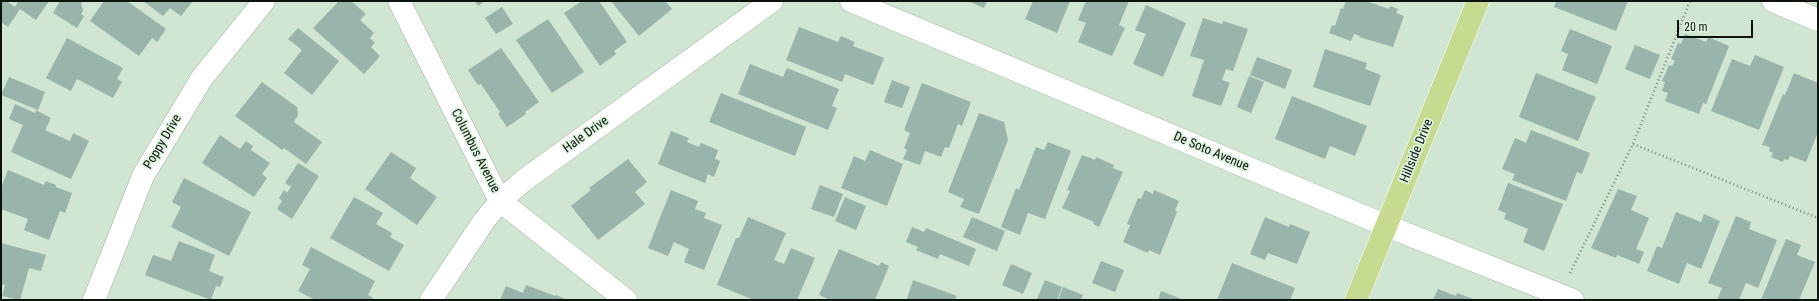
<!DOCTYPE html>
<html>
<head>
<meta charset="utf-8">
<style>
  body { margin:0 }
  #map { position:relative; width:1819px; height:301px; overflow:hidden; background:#d1e5d3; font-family:"Roboto Condensed",sans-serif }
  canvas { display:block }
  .frame { position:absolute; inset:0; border:2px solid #0b130c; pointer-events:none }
  .scale { position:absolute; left:1677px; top:20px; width:76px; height:18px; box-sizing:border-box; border:2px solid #0b130c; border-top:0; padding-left:5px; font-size:12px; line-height:14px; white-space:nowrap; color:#0b130c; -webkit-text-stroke:3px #def3e0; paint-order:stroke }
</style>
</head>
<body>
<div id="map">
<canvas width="1819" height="301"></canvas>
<div class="frame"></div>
<div class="scale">20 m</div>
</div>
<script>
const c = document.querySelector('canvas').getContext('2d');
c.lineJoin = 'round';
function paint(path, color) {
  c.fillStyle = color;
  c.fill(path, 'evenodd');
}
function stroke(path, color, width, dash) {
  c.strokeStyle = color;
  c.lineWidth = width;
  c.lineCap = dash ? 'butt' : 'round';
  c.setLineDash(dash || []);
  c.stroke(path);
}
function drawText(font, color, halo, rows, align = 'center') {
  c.font = font + ' "Roboto Condensed",sans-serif';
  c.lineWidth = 3.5;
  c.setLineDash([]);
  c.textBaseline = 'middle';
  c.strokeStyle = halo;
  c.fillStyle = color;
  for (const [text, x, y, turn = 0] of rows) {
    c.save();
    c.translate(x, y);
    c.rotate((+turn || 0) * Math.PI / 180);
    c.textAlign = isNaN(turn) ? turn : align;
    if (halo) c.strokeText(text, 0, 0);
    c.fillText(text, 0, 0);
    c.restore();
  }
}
paint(new Path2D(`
  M1,1H6L15,7L18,1H49L36,20L20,9L8,27L1,22Z
  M60,1H81L83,11L81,14L84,16L77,28L53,13Z
  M104,1H127L166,29L157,42L152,38L139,56L90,21Z
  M143,1H193L181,16L170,8L163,16Z
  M339,1H351L366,14L360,20L374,33L370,38L375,43L371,47L380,56L364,74L313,28Z
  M475,1H485L478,6Z
  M582,1H599L627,42L614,51L616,54L600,66L564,13Z
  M611,1H665L672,9L639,36Z
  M968,1H987L984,8Z
  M1033,1H1070L1057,33L1025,19Z
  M1086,1H1129L1119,25L1125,28L1112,56L1078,42L1086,23L1078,20Z
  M1346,1H1366L1389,9L1390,6L1398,9L1396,13L1404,16L1393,47L1359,37L1360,36L1354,34L1351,41L1329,33L1332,25L1335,26L1341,8L1343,9Z
  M1556,1H1628L1616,31L1554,7Z
  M1146,5L1186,23L1163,77L1133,64L1146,34L1135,30Z
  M502,7L513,24L496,34L485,18Z
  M1203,18L1222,24L1223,21L1248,29L1233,71L1226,69L1222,80L1230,83L1221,106L1192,96L1204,60L1190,56Z
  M548,19L584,72L552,93L516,40Z
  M799,27L838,42L841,36L855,42L853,46L884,58L873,85L845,74L842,82L786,60Z
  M298,28L339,61L312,95L284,73L302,50L288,39Z
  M1570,29L1612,46L1597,84L1562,70L1568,54L1561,51Z
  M1685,34L1706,42L1708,37L1729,46L1706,104L1703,103L1699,114L1665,101L1668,93L1662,91L1665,82L1662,81L1669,65L1672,66L1675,61L1671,59L1678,43L1681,44Z
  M67,38L123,68L117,79L122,82L113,98L77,79L71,91L46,78Z
  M1635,45L1660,55L1650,79L1625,69Z
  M501,48L539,102L525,112L526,114L507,127L498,114L500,112L481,84L478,85L468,70Z
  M1325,49L1367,63L1365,69L1381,75L1370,106L1313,87Z
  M1755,55L1784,67L1759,130L1711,111L1732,59L1750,66Z
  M1257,57L1292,70L1285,89L1250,75Z
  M750,64L783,77L787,68L839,89L832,106L837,108L828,130L738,94Z
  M1536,73L1596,97L1578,141L1519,117Z
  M1794,73L1818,83V132L1806,162L1790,156L1788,160L1784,159L1783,162L1771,157L1773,153L1769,151L1770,147L1762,145L1783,94L1785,95Z
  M1249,76L1264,82L1251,113L1237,107Z
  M9,77L45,92L38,110L1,95Z
  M892,80L910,87L902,108L884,102Z
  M262,82L297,107L298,115L294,122L322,142L306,164L284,148L282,150L235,116Z
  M922,83L971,102L962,126L958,124L949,148L945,147L941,157L925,151L920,165L903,159L907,150L904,148L910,133L904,130Z
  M721,93L806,127L795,156L709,122Z
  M1292,96L1367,126L1355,156L1330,146L1325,159L1275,139Z
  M15,104L35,113L36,110L51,118L45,130L70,141L73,133L89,141L71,179L11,152L23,125L9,119Z
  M979,113L1004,122L1008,140L979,214L960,207L964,199L948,192Z
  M1531,130L1590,153L1582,174L1577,172L1566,201L1512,180L1515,174L1502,169L1515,138L1526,143Z
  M671,131L689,138L687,142L699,147L701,143L718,150L715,159L720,161L714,177L708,174L705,183L658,164Z
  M220,135L240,149L246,141L253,146L251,150L270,163L262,174L267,178L254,197L202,163Z
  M1048,142L1071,151L1045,219L1028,213L1020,235L1001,227L1016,188L1019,190L1036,147L1044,150Z
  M870,150L903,164L887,206L841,188L854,156L865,161Z
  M391,152L416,168L410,178L437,197L417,225L365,189Z
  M1082,155L1095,160L1096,157L1114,165L1113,168L1123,172L1099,227L1093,224L1094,222L1062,208L1070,191L1067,190Z
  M628,159L647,182L635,192L645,204L598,240L571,206L591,190L589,188Z
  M298,163L319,176L292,219L277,209L282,201L279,198L284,190L287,193L291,187L285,183Z
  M8,170L44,185L46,181L56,185V187L72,193L65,213L60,211L49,240L24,230L28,219L1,209V188Z
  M184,178L251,212L229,256L171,227L181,207L172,202Z
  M1508,183L1563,204L1544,251L1523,242L1528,229L1504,219L1506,213L1498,210Z
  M820,185L843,194L834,217L811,209Z
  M1618,189L1637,196L1631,210L1649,218L1636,249L1644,252L1639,264L1617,255L1616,258L1591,248Z
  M671,190L698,201L695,209L706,213L704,218L722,225L704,270L684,262L689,249L674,242L668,256L648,248Z
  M1145,190L1153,194L1154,190L1179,201L1175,210L1177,212L1160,255L1149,250L1148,253L1123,242L1130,225L1127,224L1138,198L1141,199Z
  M354,197L383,213L376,224L392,233L390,237L404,245L389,271L330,238Z
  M845,197L866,206L856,230L835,221Z
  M1676,212L1701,222L1704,214L1720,221L1701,269L1687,263L1679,284L1647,271L1657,246L1662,248Z
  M1736,216L1751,222L1749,229L1777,240L1758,288L1746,283L1739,300H1717L1722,288L1708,283Z
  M748,217L786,233L774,260L784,264L791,248L815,258L797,300H754L717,285L736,238H739Z
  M972,217L1005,231L997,251L963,237Z
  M1265,217L1289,227L1290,224L1310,232L1297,264L1268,253L1265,260L1250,254Z
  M912,227L924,232L926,228L976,249L969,266L940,254L938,259L916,250L918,247L906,242Z
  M1786,239L1801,245L1797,255L1815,262L1799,300H1761Z
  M179,241L215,255L209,271L224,277L220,287L216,286L211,300L145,275L153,255L171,261Z
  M1,243L46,255L41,271L29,268L20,300L2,296L5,285L1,284Z
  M311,247L375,281L368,295L373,298L372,300H315L298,291L310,269L302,265Z
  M839,249L879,266L881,262L889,266L875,300H830L819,295Z
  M1101,261L1124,270L1115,292L1092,283Z
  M1232,263L1295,288L1290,300H1217Z
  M1011,264L1032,273L1023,294L1002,285Z
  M913,280L957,296L955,300L907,299Z
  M1045,280L1062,287L1057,300L1037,299Z
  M526,285L555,296L556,295L568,300H500L506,286L523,293Z
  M1063,287L1083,295L1081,300H1058Z
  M1438,289L1456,296L1457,293L1476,300H1433Z
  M1161,291L1184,300H1158Z`), '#98b4ab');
const minor = new Path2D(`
  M399,1L500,201L626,300
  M851,1L1387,226L1573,300
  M1773,1L1818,20
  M94,300L143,176L202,78L264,1
  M431,300L484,221L500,201L523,181L772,1`);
const major = new Path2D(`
  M1356,300L1478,1`);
stroke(minor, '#9eb1a0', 23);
stroke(major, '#fff', 23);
stroke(new Path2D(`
  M1633,144L1818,218
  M1570,273L1633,144L1690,1`), '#778578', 2.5, [1, 3]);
stroke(minor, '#fff', 22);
stroke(major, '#c7db90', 22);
drawText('13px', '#0b130c', '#def3e0', [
  ["Hale Drive",586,135,-36],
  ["Poppy Drive",163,142,-59],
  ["Columbus Avenue",475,151,63],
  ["Hillside Drive",1417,151,-68],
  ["De Soto Avenue",1211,152,23]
]);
</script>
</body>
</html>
